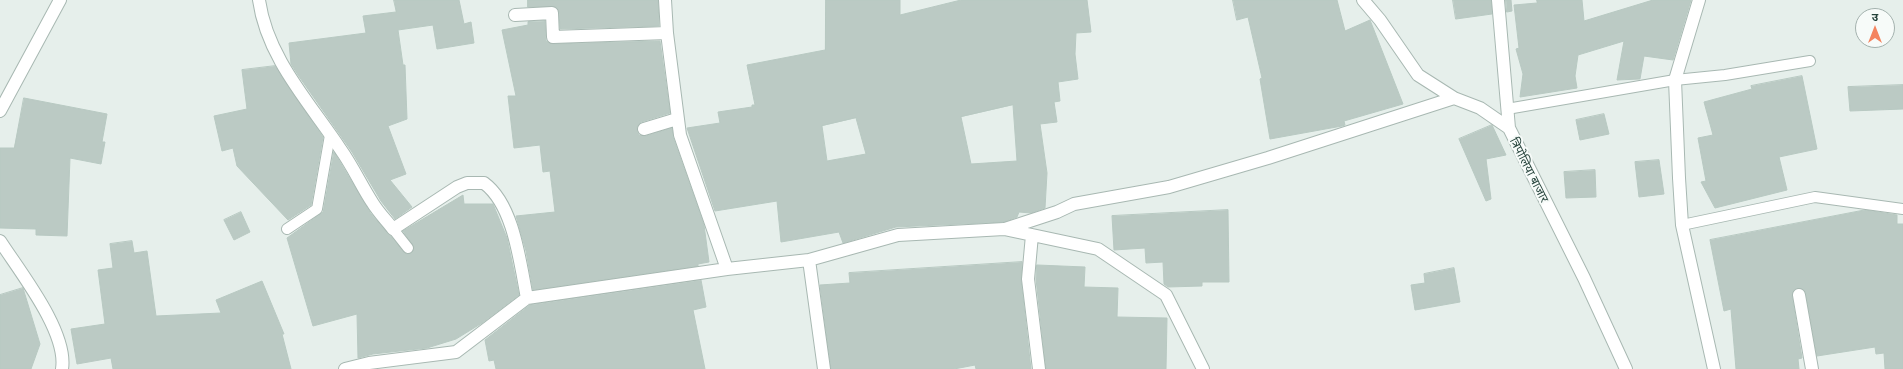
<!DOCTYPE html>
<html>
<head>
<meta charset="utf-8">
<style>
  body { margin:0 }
  #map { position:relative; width:1903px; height:369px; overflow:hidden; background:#e6efeb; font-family:"Golos Text","Noto Sans Devanagari",sans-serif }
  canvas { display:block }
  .north { position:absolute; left:1855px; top:8px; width:40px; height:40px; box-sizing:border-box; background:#f7fbf9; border:1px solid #a3b1ad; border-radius:50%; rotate:0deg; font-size:11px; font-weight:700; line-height:16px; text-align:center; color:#24423a }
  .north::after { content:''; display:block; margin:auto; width:14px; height:18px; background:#f4845f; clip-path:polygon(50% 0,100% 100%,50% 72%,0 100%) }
</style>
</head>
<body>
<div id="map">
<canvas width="1903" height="369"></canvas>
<div class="north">उ</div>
</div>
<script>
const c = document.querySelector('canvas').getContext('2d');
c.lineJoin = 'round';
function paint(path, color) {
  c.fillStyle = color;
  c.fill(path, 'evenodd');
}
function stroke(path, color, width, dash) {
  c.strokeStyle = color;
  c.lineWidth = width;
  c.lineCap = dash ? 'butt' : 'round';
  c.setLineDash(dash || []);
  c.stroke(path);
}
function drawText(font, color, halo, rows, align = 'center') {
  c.font = font + ' "Golos Text","Noto Sans Devanagari",sans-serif';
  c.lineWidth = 4;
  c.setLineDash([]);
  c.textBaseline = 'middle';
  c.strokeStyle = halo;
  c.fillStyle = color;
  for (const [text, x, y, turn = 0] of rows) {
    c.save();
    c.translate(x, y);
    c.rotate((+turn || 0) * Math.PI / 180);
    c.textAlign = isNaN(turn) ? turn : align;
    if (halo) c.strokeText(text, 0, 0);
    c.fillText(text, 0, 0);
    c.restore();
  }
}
const building = new Path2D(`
  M394,0H459L464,24L471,22L474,43L437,49L433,25L398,30L403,65H405L407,119L388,126L406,174L390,180L412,207L395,219L381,201L352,152L298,75L291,64L289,43L366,33L363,16L396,12Z
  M528,0H658L659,26L560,29L559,12L556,7H528Z
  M826,0H900V15L961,0H1087L1091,32L1076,33L1075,54L1078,79L1058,82L1060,101L1054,102L1057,122L1040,124L1047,173L1045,208L1031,213L1019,212L1017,217L1004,222L896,227L843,243L839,232L781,242L777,201L715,211L687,128L720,123L718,112L752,107V105H755L747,65L825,50ZM1013,105L1017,161L971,164L961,117ZM856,118L866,154L827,161L822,126Z
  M1233,0H1337L1345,31L1370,20L1403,104L1344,121L1345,125L1342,126L1270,139L1260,79L1262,78L1248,17L1237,20Z
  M1453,0H1491L1492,14L1456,19Z
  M1506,0H1511L1512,11L1507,12Z
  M1537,0H1582L1584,21L1653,0H1691L1673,60L1644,56L1640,79L1617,80L1624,41L1578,55L1575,76L1577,88L1520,97L1523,74L1516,49L1519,48L1514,5L1537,3Z
  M545,21L546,41L553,44L660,41L670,113L641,122L637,127V131L639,135L646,136L672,128L673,137L704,225L709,262L698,264V266L533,290L526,251L516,216L555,212L550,171L543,172L540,145L514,148L508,96H516L502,30L528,25V22Z
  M275,66L323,137L311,205L288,220L237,166L233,148L222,151L214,116L247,109L242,70Z
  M1802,76L1817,149L1779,157L1787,190L1715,208L1701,182L1706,181L1698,138L1713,135L1704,102L1752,89L1751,86Z
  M1903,85V109L1850,111L1848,87Z
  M24,98L107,114L102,142H105L101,164L70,158L67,236L36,235V229L0,228V148H14Z
  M1604,114L1609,134L1580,140L1576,120Z
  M1492,125L1506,155L1486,159L1491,199L1486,201L1459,139Z
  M334,152L371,214L406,254L412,253L414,247L403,231L463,195L464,204H493L507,238L519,295L482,323L456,339L427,348L373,354L358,358L357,314L313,326L287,238L323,212Z
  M1659,160L1664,194L1639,197L1635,162Z
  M1595,170L1596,197L1566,198L1564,172Z
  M1228,210L1229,282H1202V286L1168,287L1164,284L1163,262L1146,263L1145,248L1114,250L1112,216Z
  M1865,210L1897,215V224H1903V369H1885L1884,353L1876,354L1875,347L1817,356L1806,294L1804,290L1798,288L1794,290L1792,296L1802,358L1798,359L1799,369H1736L1731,309L1724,311L1710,240Z
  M241,212L250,232L234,240L224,220Z
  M132,241L134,253L147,251L156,316L221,313L216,300L262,281L284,334H282L291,369H113L111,358L77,364L71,329L105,324L98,270L113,268L110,244Z
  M1022,262L1021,280L1031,369H976L975,365L954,369H831L820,285L850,283L849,273Z
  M1037,265L1085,267L1084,287L1118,288L1117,317L1167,318L1166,369H1046L1036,279Z
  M1454,268L1460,302L1415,310L1411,285L1425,283L1424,274Z
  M701,280L706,307L693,310L705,369H496L494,360L489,361L485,340L530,305Z
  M23,288L40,344L31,369H0V295Z`);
paint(building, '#bbcac4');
stroke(building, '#b8c9c2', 1);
const service = new Path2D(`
  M1507,109L1675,80L1725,75L1810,61
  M1682,225L1815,197L1903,209
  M287,229L317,209L330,135
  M393,229L408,248`);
const minor = new Path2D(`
  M259,0C267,58 310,103 341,150C353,167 361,185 372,202C378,212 386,220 393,229L457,187L467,183H484C514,205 520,263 527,298
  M665,0L667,33L680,135L727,269
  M1363,0L1380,20L1418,75L1454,98L1480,108L1509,128L1584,278L1626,369
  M1498,0L1509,128
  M1699,0L1675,80L1679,178L1682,225L1714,369
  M515,15L552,13L553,37L667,33
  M0,111L60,0
  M644,129L677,119
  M1005,229L1057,212L1074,204L1169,187L1268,158L1454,98
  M1032,235L1028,279L1039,369
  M0,241C20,272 68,332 62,369
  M809,260L824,369
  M1799,295L1812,369
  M345,369L369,363L456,352L527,298L727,269L809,260L898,235L1004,229L1098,249L1166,295L1203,369`);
stroke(service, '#a8b8b2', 12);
stroke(minor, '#a8b8b2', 14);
stroke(service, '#fff', 10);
stroke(minor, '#fff', 12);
drawText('12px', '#24423a', '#f7fbf9', [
  ["त्रिपोलिया बाजार",1529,170,63]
]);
</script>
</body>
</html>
